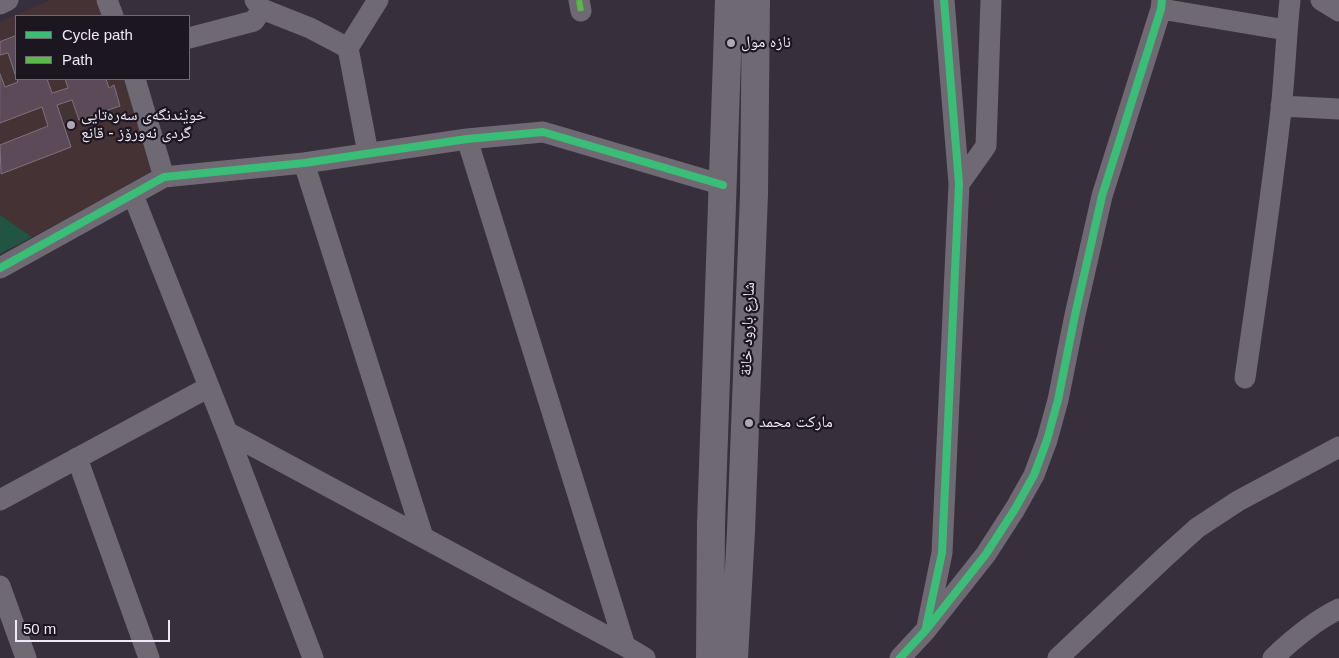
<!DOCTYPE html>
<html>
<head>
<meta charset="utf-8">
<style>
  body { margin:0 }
  #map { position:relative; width:1339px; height:658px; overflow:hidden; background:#372f3c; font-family:Helvetica,sans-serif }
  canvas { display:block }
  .legend { position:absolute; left:15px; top:15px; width:175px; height:65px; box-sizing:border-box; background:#1c1620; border:1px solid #716a76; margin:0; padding:6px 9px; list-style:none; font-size:15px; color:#f0e8f6 }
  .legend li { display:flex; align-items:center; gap:10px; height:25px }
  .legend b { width:25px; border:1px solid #716a76 }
  .scale { position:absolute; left:15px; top:620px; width:155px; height:22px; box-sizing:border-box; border:2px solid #f0e8f6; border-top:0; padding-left:6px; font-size:15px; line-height:18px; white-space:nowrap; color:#f0e8f6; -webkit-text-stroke:4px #1c1620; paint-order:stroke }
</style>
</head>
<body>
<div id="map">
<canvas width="1339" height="658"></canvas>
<ul class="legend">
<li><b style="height:6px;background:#3abd76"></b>Cycle path</li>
<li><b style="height:6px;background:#58b947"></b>Path</li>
</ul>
<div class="scale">50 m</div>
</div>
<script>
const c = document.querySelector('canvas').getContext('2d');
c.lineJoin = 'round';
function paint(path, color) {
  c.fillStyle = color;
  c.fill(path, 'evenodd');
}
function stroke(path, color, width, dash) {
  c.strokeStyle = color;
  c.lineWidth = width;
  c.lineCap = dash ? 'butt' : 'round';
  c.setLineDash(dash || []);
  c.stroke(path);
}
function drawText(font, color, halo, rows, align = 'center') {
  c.font = font + ' Helvetica,"Noto Naskh Arabic",sans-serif';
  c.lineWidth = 4.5;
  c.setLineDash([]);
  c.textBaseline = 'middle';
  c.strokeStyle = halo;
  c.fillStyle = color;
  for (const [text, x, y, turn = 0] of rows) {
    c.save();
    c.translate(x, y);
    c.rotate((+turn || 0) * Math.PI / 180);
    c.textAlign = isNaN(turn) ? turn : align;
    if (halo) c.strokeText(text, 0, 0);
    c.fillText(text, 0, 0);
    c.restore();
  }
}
paint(new Path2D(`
  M50,0H96L102,16H16V79H125L159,171L0,254V22Z`), '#453234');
paint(new Path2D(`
  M0,215L32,237L0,254Z`), '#215442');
const building = new Path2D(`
  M16,36V77L8,53L0,55V42Z
  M0,74L5,87L18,82L17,79H47L52,93L68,88L65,79H106L109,88L114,85L120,106L79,120L72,100L57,105L71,147L1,174L0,145L48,126L42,107L0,123Z`);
paint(building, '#5d4a58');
stroke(building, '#7d737c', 1);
stroke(new Path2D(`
  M107,0L113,16
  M579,0L581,11
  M1321,0L1339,11
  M0,4L8,0
  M262,9L310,28L348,48
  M1161,9L1286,30
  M189,38L254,21L262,9L255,0
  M135,79L164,177
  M1281,106L1339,109
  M467,139L625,646
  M368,153L348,48L378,0
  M304,163L423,537
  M959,184L986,146L991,0
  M133,195L227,432L313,658
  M0,268L164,177L304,163L467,139L543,132L723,185
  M1245,378C1258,288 1271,200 1281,110C1285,73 1286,37 1290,0
  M227,432L625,646L645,658
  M77,458L149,658
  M0,500L209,387
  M0,586L26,658
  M927,627L942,553L959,184L944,0
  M900,658L926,630L986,554L1015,509L1034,475L1047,440L1058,400L1075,315L1102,196L1161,9L1162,0
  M1058,658L1165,557L1197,528L1238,501L1339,447
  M1273,658C1293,639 1314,621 1339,609`), '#6f6973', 21);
stroke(new Path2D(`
  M710,658L711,524L729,0
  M734,658L741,531L754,194L756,0`), '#6f6973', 28);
stroke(new Path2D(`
  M579,0L581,11`), '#58b947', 6, [12, 6]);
stroke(new Path2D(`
  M0,268L164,177L304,163L467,139L543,132L723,185
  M926,627L942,553L959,184L944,0
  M900,658L926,630L986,554L1015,509L1034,475L1047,440L1058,400L1075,315L1102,196L1161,9L1162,0`), '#3abd76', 8);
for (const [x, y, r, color] of [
  [731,43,5,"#afa7b5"],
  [71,125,5,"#afa7b5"],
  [749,423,5,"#afa7b5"]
]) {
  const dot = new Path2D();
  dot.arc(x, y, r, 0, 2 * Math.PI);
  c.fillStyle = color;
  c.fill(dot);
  stroke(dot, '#1c1620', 2);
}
drawText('16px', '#f0e8f6', '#1c1620', [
  ["نازه مول",741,43],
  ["خوێندنگەی سەرەتایی",81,116],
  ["گردی نەورۆز - قانع",81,134],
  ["ماركت محمد",759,423]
], 'left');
drawText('16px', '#f0e8f6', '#1c1620', [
  ["شارع بارود خانة",748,329,-88]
]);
</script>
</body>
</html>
